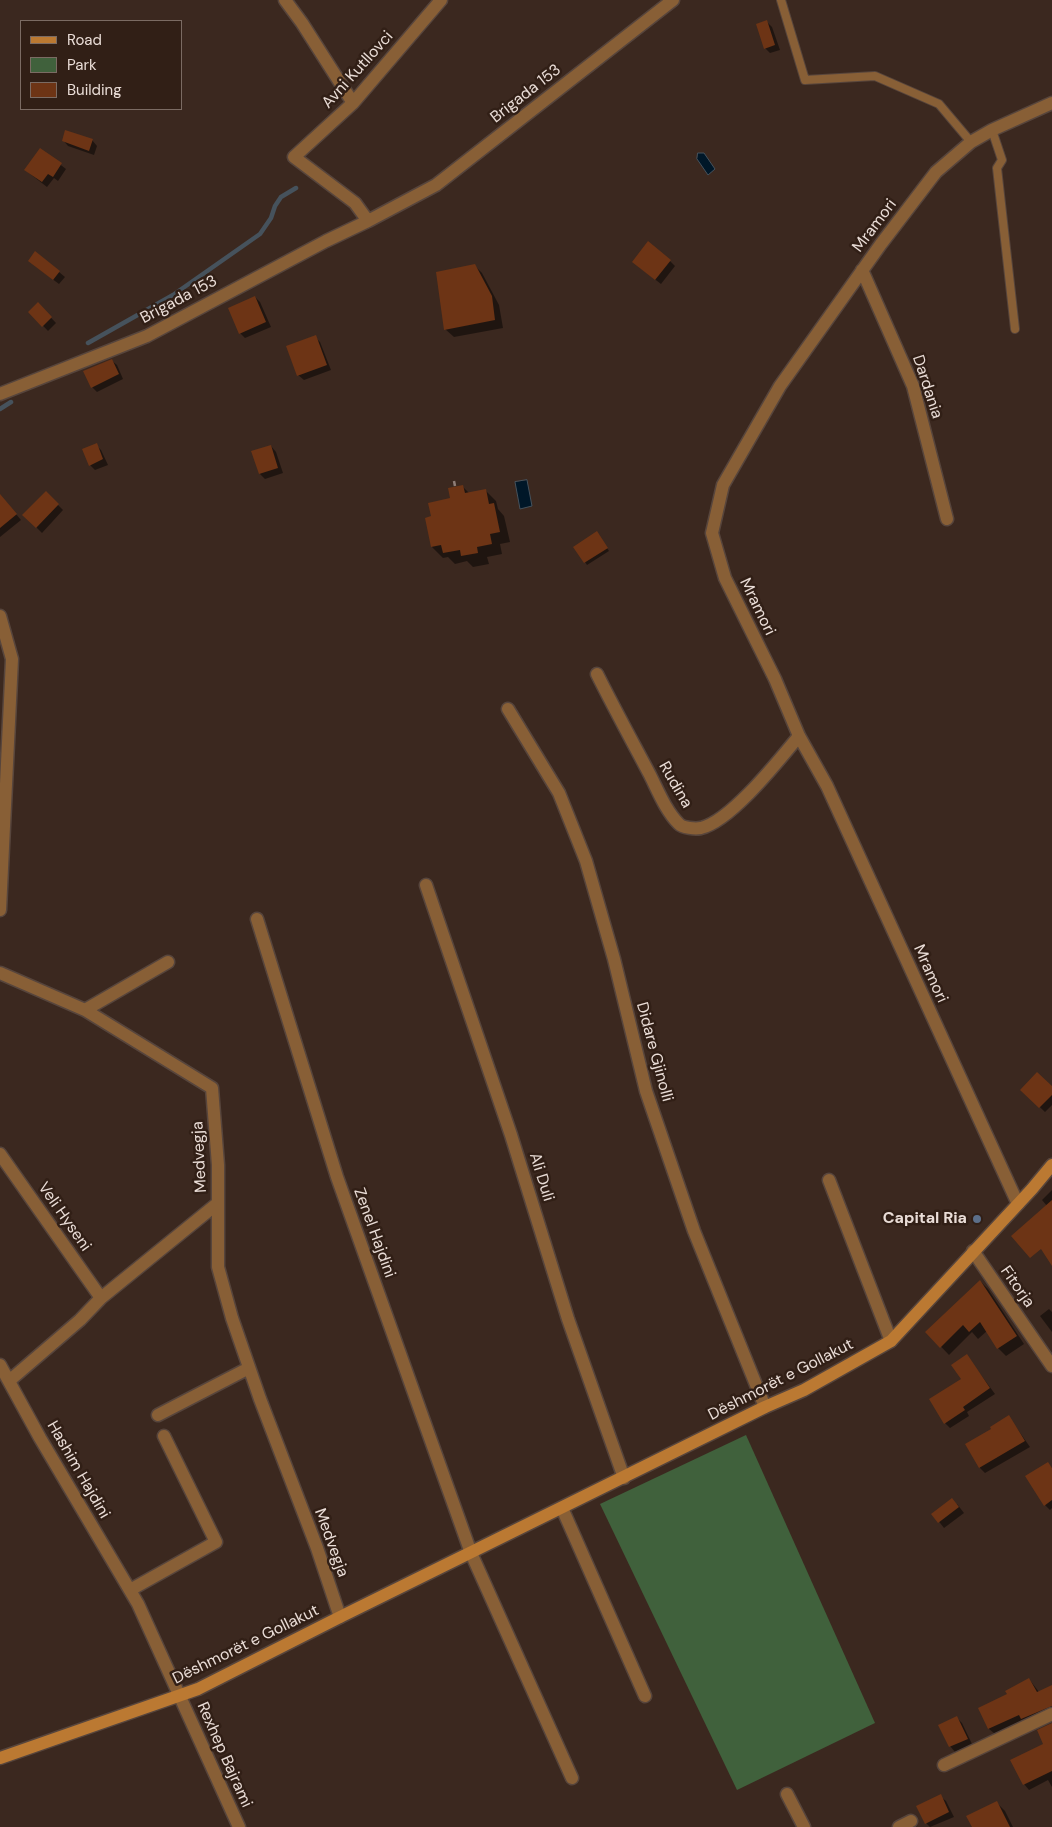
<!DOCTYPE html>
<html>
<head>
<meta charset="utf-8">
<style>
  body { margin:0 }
  #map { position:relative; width:1052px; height:1827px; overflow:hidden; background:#3b281f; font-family:"DM Sans",sans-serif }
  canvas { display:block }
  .legend { position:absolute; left:20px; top:20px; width:162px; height:90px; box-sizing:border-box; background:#311f16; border:1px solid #7b6b63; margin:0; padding:6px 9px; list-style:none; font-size:15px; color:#eaddd7 }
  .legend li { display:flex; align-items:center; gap:10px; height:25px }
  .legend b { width:25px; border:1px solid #7b6b63 }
</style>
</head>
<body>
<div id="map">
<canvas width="1052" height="1827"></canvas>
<ul class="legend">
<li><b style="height:6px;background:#bb7932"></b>Road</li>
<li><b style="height:14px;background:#40613c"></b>Park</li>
<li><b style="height:14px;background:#6d3415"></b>Building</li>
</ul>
</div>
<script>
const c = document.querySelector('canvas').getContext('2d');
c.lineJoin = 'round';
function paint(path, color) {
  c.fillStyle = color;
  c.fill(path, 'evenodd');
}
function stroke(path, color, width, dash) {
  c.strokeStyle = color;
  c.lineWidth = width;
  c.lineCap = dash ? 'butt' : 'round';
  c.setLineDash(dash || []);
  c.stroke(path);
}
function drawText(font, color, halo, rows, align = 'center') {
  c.font = font + ' "DM Sans",sans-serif';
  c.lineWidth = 5;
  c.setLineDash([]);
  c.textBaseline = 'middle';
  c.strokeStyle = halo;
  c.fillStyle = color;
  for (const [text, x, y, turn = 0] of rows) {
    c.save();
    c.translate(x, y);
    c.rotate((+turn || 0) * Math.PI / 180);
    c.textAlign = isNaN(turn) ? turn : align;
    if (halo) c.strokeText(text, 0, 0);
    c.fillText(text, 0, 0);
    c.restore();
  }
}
paint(new Path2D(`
  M746,1435L875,1723L737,1790L600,1504Z`), '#40613c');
const water = new Path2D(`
  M698,153H704L715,169L708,175L697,159Z
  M527,480L532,506L520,509L515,482Z`);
paint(water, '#001728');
stroke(water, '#46525c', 1);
paint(new Path2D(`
  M767,22L772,27L780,50L770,53L765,48Z
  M63,140H92L97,146L94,155L68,146Z
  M40,149L66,169L58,181L54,178L47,187L25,170Z
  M36,253L65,277L59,284L35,266Z
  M670,261L675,266L661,284L639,267Z
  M474,265L482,273L499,305L503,328L454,337L445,329Z
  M255,297L260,302L271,327L245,338L240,333Z
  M38,304L56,323L48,331L30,312Z
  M315,337L320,342L331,370L304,380L298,375Z
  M111,360L117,365L123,379L97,392L92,387Z
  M96,445L101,450L108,465L95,470L90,465Z
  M271,446L276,452L283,473L265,479L260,474Z
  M462,486L470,494L485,490L496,501L498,509L504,516L510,542L500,544L502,554L487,557L489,564L473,567L467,561L455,564L448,557L443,558L432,547L426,519L432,518Z
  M46,493L63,510L42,533L24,515Z
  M0,498L6,502L21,520L0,537Z
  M599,535L609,551L587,565L575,547Z
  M1052,1088V1105L1045,1112L1022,1090Z
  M1052,1190V1238L1047,1206L1042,1200Z
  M980,1281L988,1289L1024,1344L1006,1356L998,1348L987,1331L978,1339L972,1332L949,1355L927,1332Z
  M1049,1309L1052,1312V1332L1040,1316Z
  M967,1356L995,1394L967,1412L969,1416L950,1428L945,1423L963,1380Z
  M1009,1417L1030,1447L985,1473L980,1468L966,1445L992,1429Z
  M1047,1463L1052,1468V1508L1050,1510L1045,1505Z
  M957,1504L964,1513L944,1528L933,1514Z
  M1029,1679L1039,1692L1052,1686V1712L1024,1720L995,1734L989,1729L980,1708L1009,1695Z
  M957,1718L962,1723L972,1744L955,1752L950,1746Z
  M1052,1724V1787L1048,1780L1029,1790L1024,1784L1045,1745Z
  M940,1796L946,1801L954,1817L930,1827L926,1823Z
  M997,1803L1005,1811L1013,1827H973Z`), '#0007');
stroke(new Path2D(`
  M88,343L173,295L260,234L271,218L275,206L281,197L296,188
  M0,409L11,402`), '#46525c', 4.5);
paint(new Path2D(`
  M767,20L775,45L764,49L756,24Z
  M65,130L93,139L89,151L62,141Z
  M40,148L62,163L53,177L48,174L42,182L24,170Z
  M648,241L671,260L655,280L632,262Z
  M35,251L60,271L53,280L28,261Z
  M475,264L492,296L495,320L444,330L436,272Z
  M255,296L266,322L239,334L228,308Z
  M38,302L52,317L42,327L28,312Z
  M316,335L327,365L297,376L286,346Z
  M112,359L119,374L91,388L83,371Z
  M97,443L103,459L89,466L82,449Z
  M271,445L278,468L259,474L251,451Z
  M463,485L465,493L486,489L489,504L494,503L500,532L490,534L492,544L477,547L478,553L461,556L460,550L443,553L441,545L431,547L425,518L431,516L428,503L450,498L448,488Z
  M46,491L59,504L36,528L22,515Z
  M0,494L17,514L0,528Z
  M597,531L608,548L584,563L573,547Z
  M1037,1072L1052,1086V1095L1039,1108L1020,1090Z
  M1052,1200V1266L1041,1249L1030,1258L1011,1236Z
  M980,1280L1017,1336L997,1349L980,1322L969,1332L963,1325L940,1348L925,1332Z
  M967,1354L990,1388L963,1407L965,1410L944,1424L929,1399L961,1379L951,1365Z
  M1009,1415L1025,1441L979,1468L965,1444L991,1429L990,1427Z
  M1048,1462L1052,1468V1500L1044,1506L1025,1476Z
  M952,1498L959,1507L938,1523L931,1514Z
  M1029,1678L1037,1692L1052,1685V1706L1021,1719L1019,1715L988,1729L978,1708L1007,1694L1005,1691Z
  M957,1716L968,1739L949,1747L938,1725Z
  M1052,1723V1771L1023,1785L1010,1760L1043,1744L1037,1730Z
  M941,1794L949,1812L925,1824L916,1806Z
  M997,1801L1010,1827H972L966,1816Z`), '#6d3415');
const lane = new Path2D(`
  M781,0L805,80L875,76L939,104L971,142
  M992,130L1002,160L997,168L1015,329`);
const street = new Path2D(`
  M285,0L302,23L353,103
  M368,221L355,203L294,157L353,103L441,0
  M862,270L913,386L947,519
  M0,394L147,336L326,241L368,221L436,185L673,0
  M0,616L12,659L0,910
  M597,674C614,708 632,741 650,775C658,791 666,811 679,824C683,828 695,829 701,828C731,821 779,760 799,736
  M508,709L559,793L586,861L614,959L646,1091L694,1231L765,1407
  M426,885L511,1135L568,1319L624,1478
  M257,919L337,1177L471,1553L572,1778
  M0,973L85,1010L212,1088L218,1165V1267L232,1318L260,1399L317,1548L340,1617
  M85,1010L168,962
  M0,1154L101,1298L80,1320L9,1381
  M829,1180L891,1341
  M1018,1204L827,786L799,736L775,679L725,578L712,533L723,485L780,386L881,244L936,172L971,142L992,130L1052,103
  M973,1251L1052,1366
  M101,1298L218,1203
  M0,1365L40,1438L138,1604L239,1827
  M158,1415L249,1368
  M562,1508L645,1696
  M130,1590L216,1542L164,1436
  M944,1765L1052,1714
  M787,1794L804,1827
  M899,1827L911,1821`);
const secondary = new Path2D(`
  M0,1758L198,1689L340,1617L765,1407L804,1390L891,1341L1032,1189L1052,1165`);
stroke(lane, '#57453c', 10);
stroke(street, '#57453c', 15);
stroke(secondary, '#57453c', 15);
stroke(new Path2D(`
  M454,481L455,486`), '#8f7e77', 2.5, [5, 2.5]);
stroke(lane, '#885f36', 8);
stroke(street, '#885f36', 12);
stroke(secondary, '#bb7932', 12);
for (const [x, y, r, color] of [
  [977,1219,5,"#5c6f8a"]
]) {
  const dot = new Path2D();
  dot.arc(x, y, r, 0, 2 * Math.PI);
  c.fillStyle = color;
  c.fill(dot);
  stroke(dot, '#311f16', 2);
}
drawText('16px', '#eaddd7', '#311f16', [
  ["Avni Kutllovci",358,70,-48],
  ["Brigada 153",526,94,-38],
  ["Mramori",875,226,-53],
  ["Brigada 153",179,300,-28],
  ["Dardania",927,387,72],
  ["Mramori",757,607,64],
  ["Rudina",675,785,60],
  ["Mramori",930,974,66],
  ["Didare Gjinolli",654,1052,75],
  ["Medvegja",200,1157,-93],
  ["Ali Duli",541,1177,73],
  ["Veli Hyseni",64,1217,55],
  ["Zenel Hajdini",374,1233,70],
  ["Fitorja",1017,1287,55],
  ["Dëshmorët e Gollakut",781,1380,-27],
  ["Hashim Hajdini",78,1470,60],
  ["Medvegja",331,1543,70],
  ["Dëshmorët e Gollakut",246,1645,-26],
  ["Rexhep Bajrami",224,1755,66]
]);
drawText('bold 16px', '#eaddd7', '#311f16', [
  ["Capital Ria",967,1219]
], 'right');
</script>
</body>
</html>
